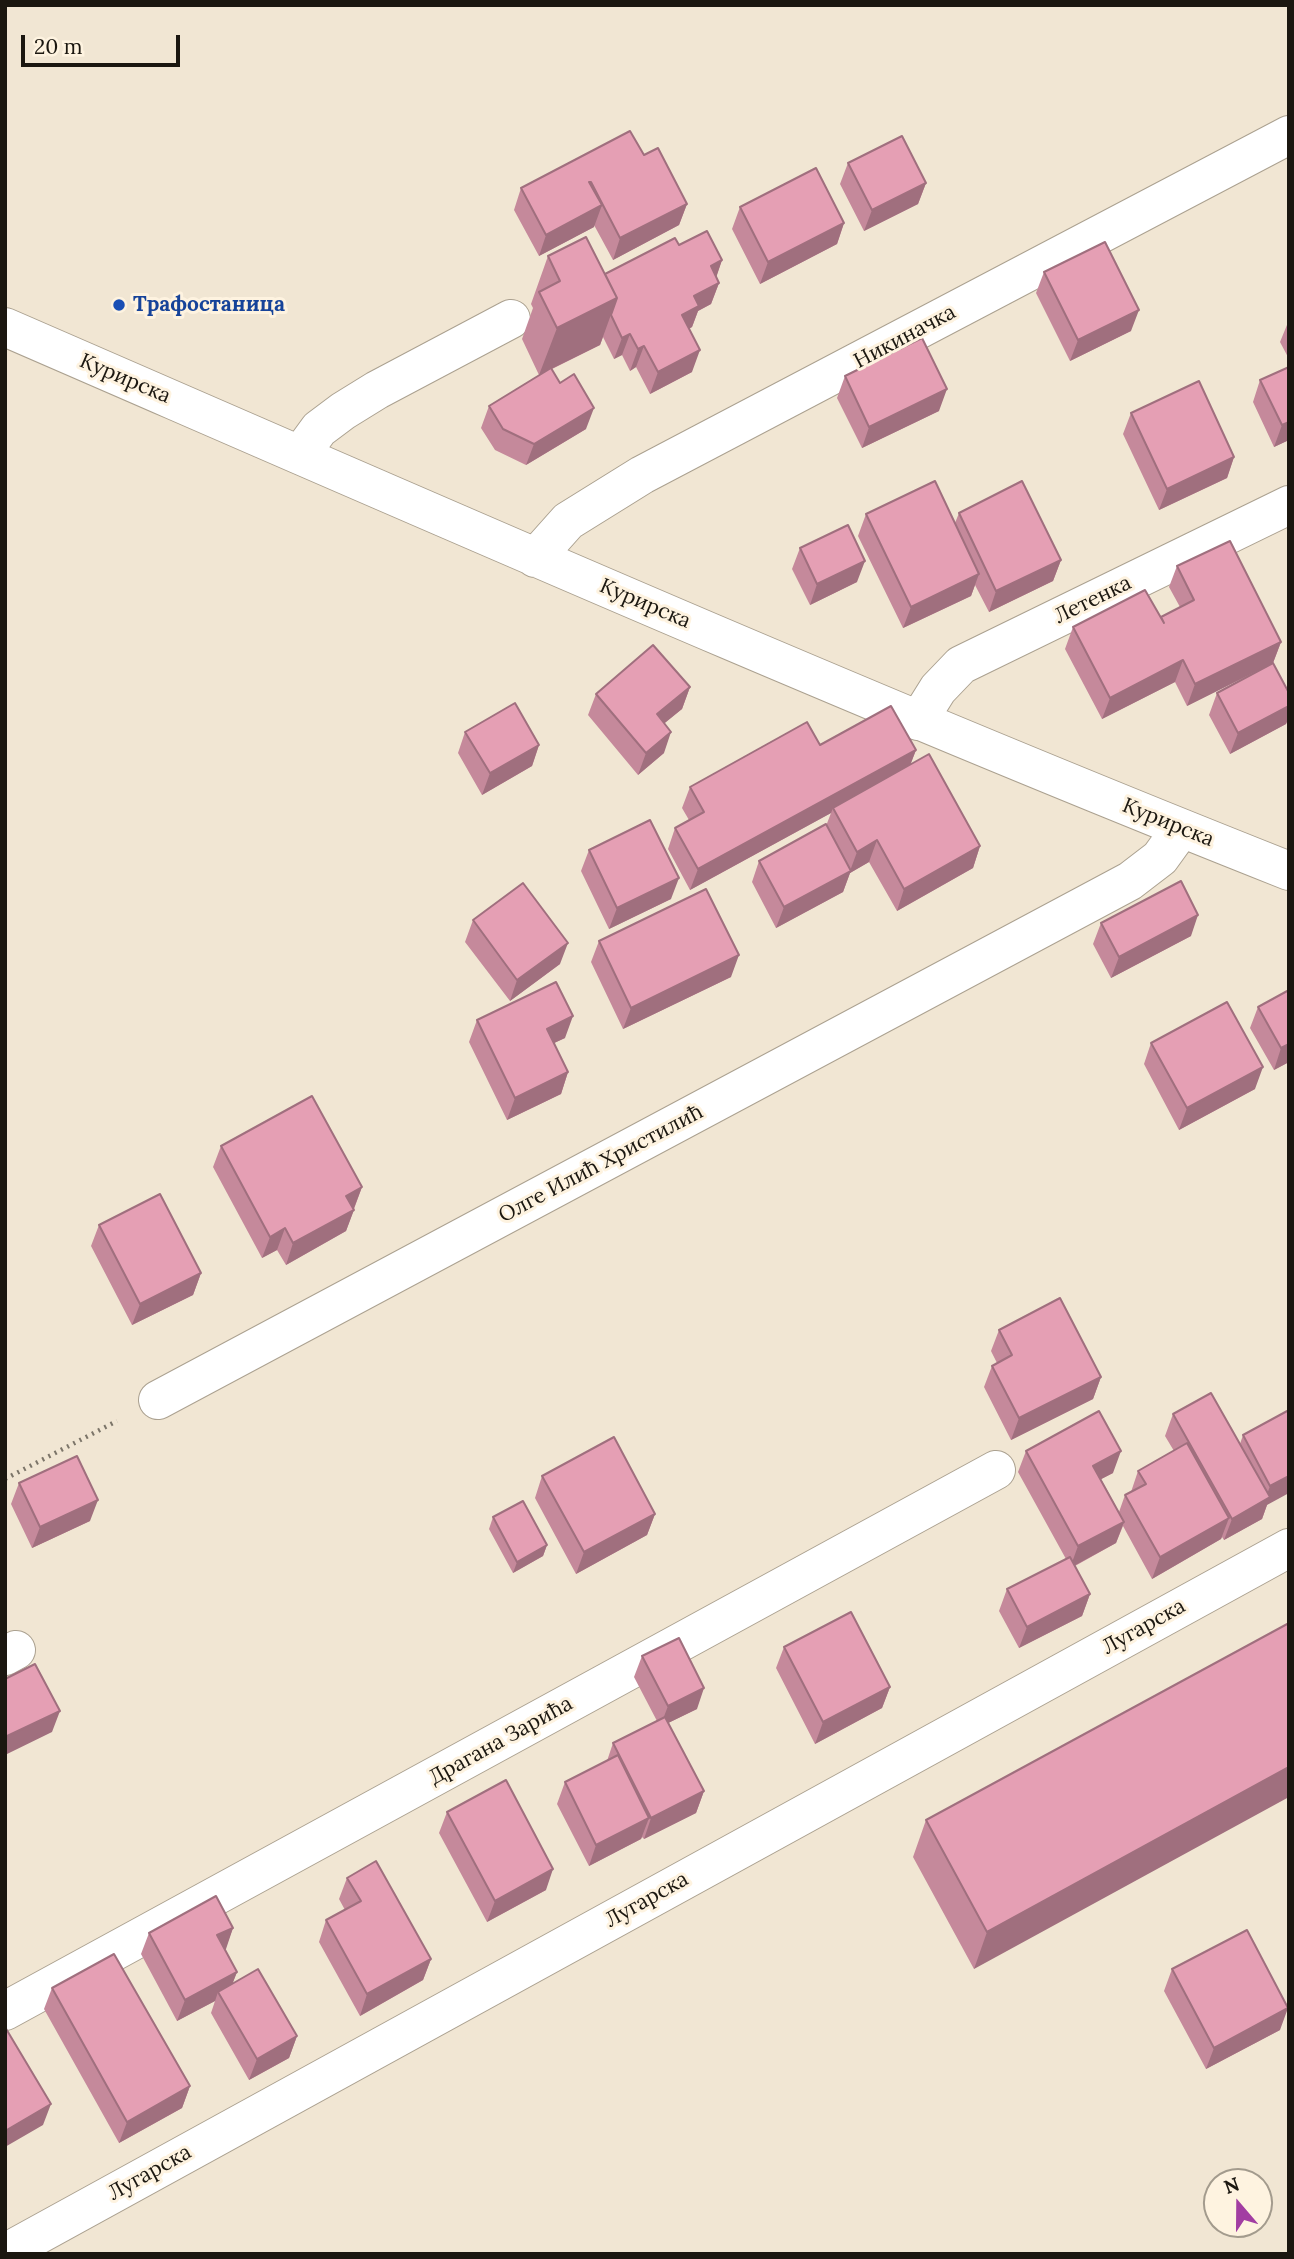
<!DOCTYPE html>
<html>
<head>
<meta charset="utf-8">
<style>
  body { margin:0 }
  #map { position:relative; width:1294px; height:2259px; overflow:hidden; background:#f1e6d3; font-family:Lora,serif }
  canvas { display:block }
  .frame { position:absolute; inset:0; border:7px solid #1b1710; pointer-events:none }
  .north { position:absolute; left:1203px; top:2168px; width:70px; height:70px; box-sizing:border-box; background:#fef3e0; border:2px solid #a39b8d; border-radius:50%; rotate:340deg; font-size:19px; font-weight:700; line-height:28px; text-align:center; color:#1b1710 }
  .north::after { content:''; display:block; margin:auto; width:24px; height:32px; background:#a23da2; clip-path:polygon(50% 0,100% 100%,50% 72%,0 100%) }
  .scale { position:absolute; left:21px; top:35px; width:159px; height:32px; box-sizing:border-box; border:4px solid #1b1710; border-top:0; padding-left:9px; font-size:21px; line-height:24px; white-space:nowrap; color:#1b1710; -webkit-text-stroke:5px #fef3e0; paint-order:stroke }
</style>
</head>
<body>
<div id="map">
<canvas width="1294" height="2259"></canvas>
<div class="frame"></div>
<div class="north">N</div>
<div class="scale">20 m</div>
</div>
<script>
const c = document.querySelector('canvas').getContext('2d');
c.lineJoin = 'round';
function stroke(path, color, width, dash) {
  c.strokeStyle = color;
  c.lineWidth = width;
  c.lineCap = dash ? 'butt' : 'round';
  c.setLineDash(dash || []);
  c.stroke(path);
}
function paint(path, color) {
  c.fillStyle = color;
  c.fill(path, 'evenodd');
}
function drawText(font, color, halo, rows, align = 'center') {
  c.font = font + ' Lora,serif';
  c.lineWidth = 6;
  c.setLineDash([]);
  c.textBaseline = 'middle';
  c.strokeStyle = halo;
  c.fillStyle = color;
  for (const [text, x, y, turn = 0] of rows) {
    c.save();
    c.translate(x, y);
    c.rotate((+turn || 0) * Math.PI / 180);
    c.textAlign = isNaN(turn) ? turn : align;
    if (halo) c.strokeText(text, 0, 0);
    c.fillText(text, 0, 0);
    c.restore();
  }
}
const minor = new Path2D(`
  M5,327C431,512 857,700 1289,871
  M300,455L319,429L343,411L377,390L511,319
  M535,558L568,521L642,475L1289,135
  M918,721L938,689L961,665L1289,505
  M158,1400L1130,881L1160,858L1181,829
  M5,1656L16,1650
  M5,2011L996,1470
  M5,2253L1289,1548`);
stroke(minor, '#aba190', 40);
stroke(new Path2D(`
  M5,1479L117,1421`), '#7c7569', 4.5, [2, 5]);
stroke(minor, '#fff', 38);
paint(new Path2D(`
  M644,155L687,204L679,225L613,260L594,225V227L539,256L514,210L521,188Z
  M848,163L926,183L918,204L864,231L840,184Z
  M740,207L844,223L837,244L760,284L732,229Z
  M679,245L722,260L716,277L719,283L711,304L698,311L692,327L689,329L692,372L650,394L636,367L630,371L622,355L614,359L603,337L600,345L552,369L586,429L526,465L495,450L481,428L489,406L539,375L522,339L533,308L531,304L548,256L605,274Z
  M1044,272L1131,331L1070,361L1036,293Z
  M1289,320V359L1280,342Z
  M1289,367V440L1274,447L1253,402L1260,380Z
  M845,376L939,411L862,448L837,398Z
  M1131,413L1234,457L1227,478L1159,510L1123,434Z
  M959,513L1061,560L1053,581L989,612L975,585L971,596L903,628L858,536L866,514L955,523Z
  M800,548L857,582L810,605L792,569Z
  M1177,566L1281,642L1273,663L1187,706L1175,682L1102,719L1065,649L1073,627L1161,617L1180,607L1169,587Z
  M690,687L682,709L664,723V753L638,775L588,715L596,694Z
  M1217,693H1289V717L1286,724L1230,754L1209,715Z
  M465,732L539,745L532,766L482,795L458,753Z
  M820,745L916,750L910,765L980,846L973,868L897,911L869,862L850,873L843,892L776,928L752,882L759,861L826,826L831,813L690,890L668,849L675,828L689,820L682,808L690,787Z
  M589,850L671,899L609,929L581,871Z
  M473,920L560,964L510,1001L465,942Z
  M1101,923L1191,936L1111,978L1093,944Z
  M599,941L731,977L623,1029L591,962Z
  M1258,1007L1289,1062L1274,1070L1250,1028Z
  M477,1020L565,1038L554,1043L568,1072L561,1094L507,1120L469,1042Z
  M1151,1043L1255,1089L1179,1130L1144,1064Z
  M221,1146L362,1187L346,1231L286,1265L277,1250L262,1258L213,1167Z
  M99,1225L201,1273L193,1295L132,1325L91,1246Z
  M999,1330L1101,1377L1093,1399L1011,1440L984,1387L992,1366L997,1363L991,1351Z
  M1289,1410L1267,1505L1262,1519L1224,1540L1222,1537L1221,1539L1152,1579L1123,1526L1116,1543L1075,1566L1090,1594L1082,1616L1019,1648L999,1611L1007,1589L1066,1559L1018,1472L1026,1451L1113,1473L1101,1479L1119,1512L1125,1495L1131,1492L1138,1471L1174,1451L1165,1436L1173,1414L1240,1444L1243,1435Z
  M542,1476L655,1514L647,1535L576,1574L535,1498Z
  M19,1483L90,1521L32,1548L11,1504Z
  M493,1517L547,1545L543,1556L513,1573L489,1529Z
  M1289,1623L974,1969L913,1857L926,1820Z
  M784,1647L890,1687L882,1708L815,1744L776,1668Z
  M642,1656L697,1709L668,1723L704,1791L696,1813L644,1839L642,1837L641,1839L589,1866L557,1804L565,1782L607,1761L613,1743L657,1721L634,1677Z
  M447,1812L546,1890L487,1922L439,1833Z
  M347,1878L431,1959L423,1980L360,2016L319,1942L326,1920L345,1910L339,1899Z
  M233,1928L225,1949L237,1972L232,1984L297,2036L289,2058L249,2080L211,2013L215,2001L177,2021L141,1954L149,1933Z
  M1172,1969L1280,2030L1206,2069L1164,1991Z
  M52,1988L190,2086L182,2108L119,2143L44,2009Z`), '#c5899b');
paint(new Path2D(`
  M926,183L918,204L864,231L872,210Z
  M687,204L679,225L613,260L620,238Z
  M602,205L594,227L539,256L546,235Z
  M844,223L837,244L760,284L768,262Z
  M722,260L715,281L711,266Z
  M719,283L711,304L698,311L692,327L674,337L682,315L694,296Z
  M617,298L600,345L539,375L557,328Z
  M1139,310L1131,331L1070,361L1078,340Z
  M630,334L622,355L614,359L622,338Z
  M644,346L636,367L630,371L638,349Z
  M700,350L692,372L650,394L658,372Z
  M947,389L939,411L862,448L869,427Z
  M594,408L586,429L526,465L534,444Z
  M1289,422V440L1274,447L1282,425Z
  M1234,457L1227,478L1159,510L1167,489Z
  M1061,560L1053,581L989,612L996,591Z
  M865,561L857,582L810,605L817,584Z
  M979,574L971,596L903,628L911,607Z
  M1281,642L1273,663L1187,706L1195,684Z
  M1183,660L1175,682L1102,719L1110,698Z
  M690,687L682,709L649,736L657,714Z
  M1289,706V717L1286,724L1230,754L1238,733Z
  M671,732L664,753L638,775L646,753Z
  M539,745L532,766L482,795L490,773Z
  M916,750L908,771L833,808L831,813L690,890L698,869Z
  M877,840L869,862L850,873L843,892L776,928L784,907L850,871L857,852Z
  M980,846L973,868L897,911L904,889Z
  M679,878L671,899L609,929L617,908Z
  M1198,915L1191,936L1111,978L1119,957Z
  M568,943L560,964L510,1001L517,980Z
  M739,955L731,977L623,1029L631,1008Z
  M573,1016L565,1038L539,1050L547,1029Z
  M1289,1044V1062L1274,1070L1281,1048Z
  M1263,1067L1255,1089L1179,1130L1187,1108Z
  M568,1072L561,1094L507,1120L515,1098Z
  M362,1187L354,1208L338,1217L346,1196Z
  M354,1210L346,1231L286,1265L293,1243Z
  M285,1228L277,1250L262,1258L270,1237Z
  M201,1273L193,1295L132,1325L140,1304Z
  M1101,1377L1093,1399L1011,1440L1019,1418Z
  M1121,1451L1113,1473L1086,1487L1093,1466Z
  M1289,1476V1493L1267,1505L1262,1519L1224,1540L1232,1519L1265,1500L1270,1486Z
  M98,1500L90,1521L32,1548L40,1527Z
  M655,1514L647,1535L576,1574L584,1552Z
  M1229,1518L1221,1539L1152,1579L1160,1557Z
  M1124,1522L1116,1543L1070,1568L1078,1546Z
  M547,1545L543,1556L513,1573L517,1562Z
  M1090,1594L1082,1616L1019,1648L1027,1627Z
  M890,1687L882,1708L815,1744L823,1722Z
  M704,1688L697,1709L660,1727L668,1706Z
  M60,1711L52,1732L5,1755V1737Z
  M1289,1767V1797L974,1969L987,1932Z
  M704,1791L696,1813L644,1839L651,1818Z
  M649,1818L641,1839L589,1866L596,1845Z
  M553,1869L546,1890L487,1922L495,1901Z
  M233,1928L226,1949L210,1957L217,1935Z
  M431,1959L423,1980L360,2016L367,1994Z
  M237,1972L229,1993L218,1992L215,2001L177,2021L185,2000Z
  M1288,2008L1280,2030L1206,2069L1214,2048Z
  M297,2036L289,2058L249,2080L257,2059Z
  M190,2086L182,2108L119,2143L127,2122Z
  M51,2104L43,2125L5,2147V2131Z`), '#a06f7e');
const building = new Path2D(`
  M630,131L644,155L658,148L687,204L620,238L591,182H589L602,205L546,235L521,188Z
  M902,136L926,183L872,210L848,163Z
  M816,168L844,223L768,262L740,207Z
  M707,231L722,260L711,266L719,283L694,296L699,306L682,315L700,350L658,372L644,346L638,349L630,334L622,338L611,315L617,298L605,274L675,238L679,245Z
  M586,237L617,298L557,328L539,292L560,281L548,256Z
  M1105,242L1139,310L1078,340L1044,272Z
  M922,338L947,389L869,427L845,376Z
  M1289,367V422L1282,425L1260,380Z
  M551,368L560,383L574,374L594,408L534,444L503,429L489,406Z
  M1199,381L1234,457L1167,489L1131,413Z
  M935,481L979,574L911,607L866,514Z
  M1022,481L1061,560L996,591L959,513Z
  M848,525L865,561L817,584L800,548Z
  M1230,541L1281,642L1195,684L1183,660L1110,698L1073,627L1145,590L1164,623L1161,617L1194,600L1177,566Z
  M653,645L690,687L657,714L671,732L646,753L596,694Z
  M1273,663L1289,693V706L1238,733L1217,693Z
  M515,703L539,745L490,773L465,732Z
  M891,706L916,750L698,869L675,828L704,812L690,787L807,722L820,745Z
  M929,754L980,846L904,889L877,840L857,852L833,808Z
  M650,820L679,878L617,908L589,850Z
  M826,824L851,871L784,907L759,861Z
  M1181,881L1198,915L1119,957L1101,923Z
  M523,883L568,943L517,980L473,920Z
  M706,889L739,955L631,1008L599,941Z
  M556,982L573,1016L547,1029L568,1072L515,1098L477,1020Z
  M1289,990V1044L1281,1048L1258,1007Z
  M1227,1002L1263,1067L1187,1108L1151,1043Z
  M312,1096L362,1187L346,1196L354,1210L293,1243L285,1228L270,1237L221,1146Z
  M160,1194L201,1273L140,1304L99,1225Z
  M1060,1298L1101,1377L1019,1418L992,1366L1012,1355L999,1330Z
  M1211,1393L1270,1497L1232,1519L1173,1414Z
  M1289,1410V1476L1270,1486L1243,1435Z
  M1099,1411L1121,1451L1093,1466L1124,1522L1078,1546L1026,1451Z
  M614,1437L655,1514L584,1552L542,1476Z
  M1187,1443L1229,1518L1160,1557L1125,1495L1146,1484L1138,1471Z
  M77,1456L98,1500L40,1527L19,1483Z
  M523,1501L547,1545L517,1562L493,1517Z
  M1070,1557L1090,1594L1027,1627L1007,1589Z
  M851,1612L890,1687L823,1722L784,1647Z
  M1289,1623V1767L987,1932L926,1820Z
  M679,1638L704,1688L668,1706L642,1656Z
  M35,1664L60,1711L5,1737V1679Z
  M665,1717L704,1791L651,1818L613,1743Z
  M618,1755L649,1818L596,1845L565,1782Z
  M506,1780L553,1869L495,1901L447,1812Z
  M376,1861L431,1959L367,1994L326,1920L361,1901L347,1878Z
  M216,1896L233,1928L217,1935L237,1972L185,2000L149,1933Z
  M1247,1930L1288,2008L1214,2048L1172,1969Z
  M114,1954L190,2086L127,2122L52,1988Z
  M258,1969L297,2036L257,2059L218,1992Z
  M5,2027L51,2104L5,2131Z`);
paint(building, '#e59fb4');
stroke(building, '#a06f7e', 2);
for (const [x, y, r, color] of [
  [119,305,7,"#1a4fb4"]
]) {
  const dot = new Path2D();
  dot.arc(x, y, r, 0, 2 * Math.PI);
  c.fillStyle = color;
  c.fill(dot);
  stroke(dot, '#fef3e0', 2.5);
}
drawText('bold 21px', '#164399', '#fef3e0', [
  ["Трафостаница",133,305]
], 'left');
drawText('21px', '#1b1710', '#fef3e0', [
  ["Никиначка",905,337,-28],
  ["Курирска",125,379,23],
  ["Летенка",1093,600,-26],
  ["Курирска",645,604,23],
  ["Курирска",1168,823,22],
  ["Олге Илић Христилић",601,1164,-28],
  ["Лугарска",1144,1627,-29],
  ["Драгана Зарића",501,1741,-29],
  ["Лугарска",647,1900,-29],
  ["Лугарска",150,2173,-29]
]);
</script>
</body>
</html>
